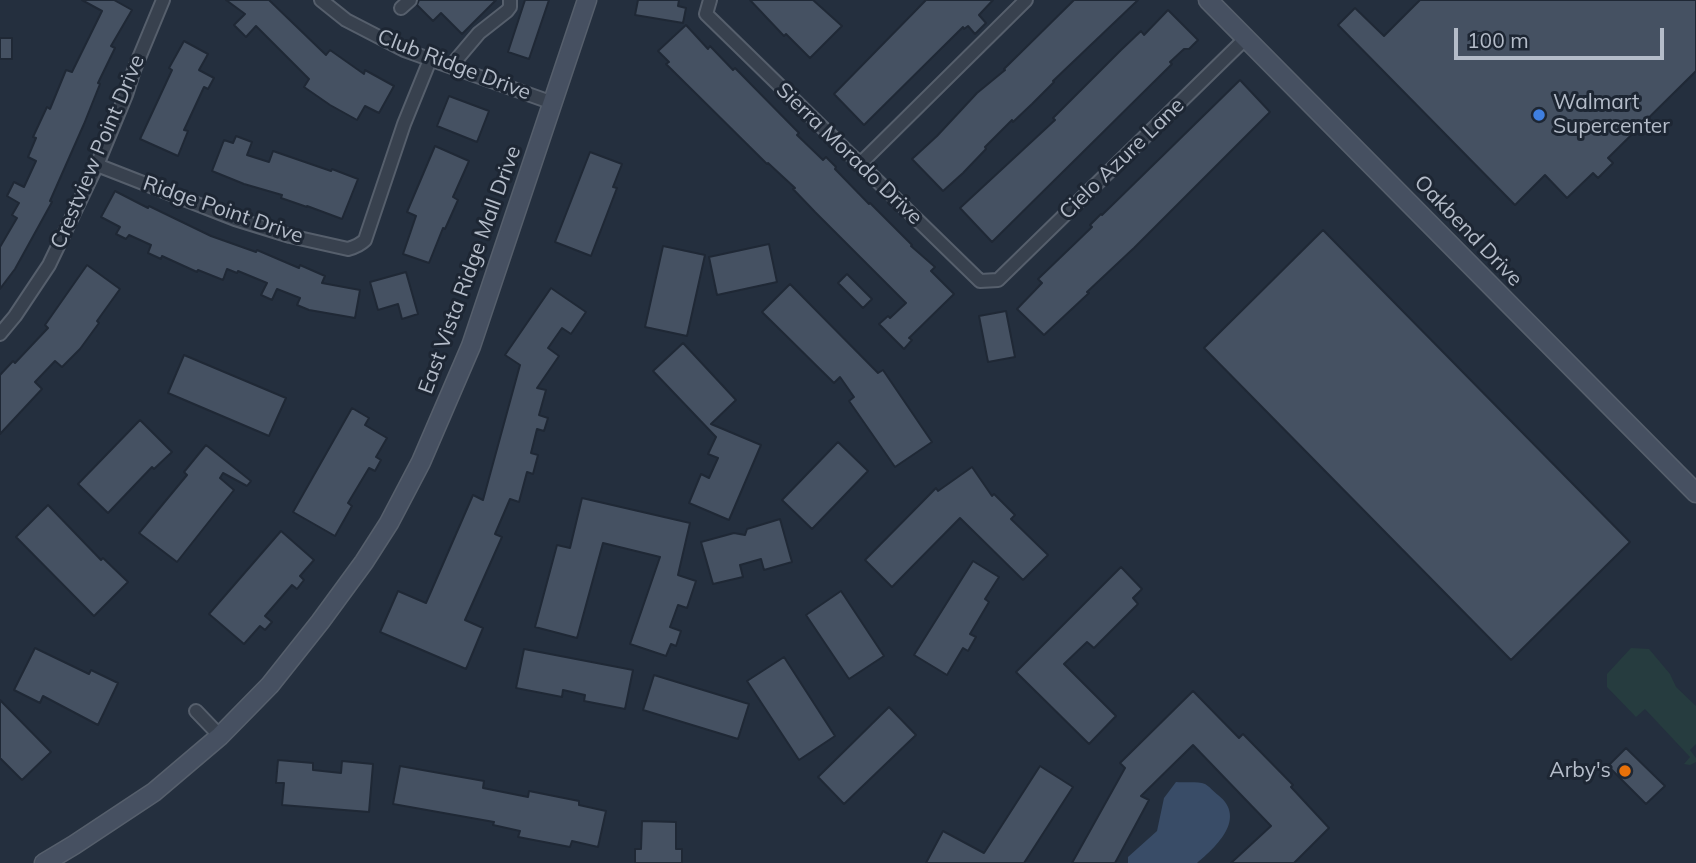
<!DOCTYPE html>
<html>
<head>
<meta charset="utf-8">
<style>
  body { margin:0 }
  #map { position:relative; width:1696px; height:863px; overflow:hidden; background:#242f3e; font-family:Mulish,sans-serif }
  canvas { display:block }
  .scale { position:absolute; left:1454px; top:28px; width:210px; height:32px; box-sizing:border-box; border:4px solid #b4bcc9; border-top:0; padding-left:9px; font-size:21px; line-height:24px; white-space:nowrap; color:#b4bcc9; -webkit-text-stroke:5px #1d2633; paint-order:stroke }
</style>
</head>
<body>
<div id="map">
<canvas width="1696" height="863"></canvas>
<div class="scale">100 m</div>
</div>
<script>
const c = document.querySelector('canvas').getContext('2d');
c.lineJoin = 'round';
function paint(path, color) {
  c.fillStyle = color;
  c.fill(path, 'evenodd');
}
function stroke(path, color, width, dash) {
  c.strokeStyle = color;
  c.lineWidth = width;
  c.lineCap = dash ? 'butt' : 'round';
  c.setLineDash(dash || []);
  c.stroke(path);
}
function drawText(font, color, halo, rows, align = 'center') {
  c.font = font + ' Mulish,sans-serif';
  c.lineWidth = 6;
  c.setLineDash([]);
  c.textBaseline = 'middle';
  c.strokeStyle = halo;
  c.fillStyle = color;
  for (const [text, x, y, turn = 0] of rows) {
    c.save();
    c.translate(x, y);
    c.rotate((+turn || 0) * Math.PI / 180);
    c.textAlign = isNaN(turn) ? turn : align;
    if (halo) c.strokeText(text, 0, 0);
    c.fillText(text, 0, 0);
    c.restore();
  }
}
paint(new Path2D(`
  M1631,648L1649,649L1670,674L1676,687L1696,706V744L1690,750L1696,758V762L1690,765L1684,764L1690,757L1645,709L1636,717L1607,687V674Z`), '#263c3f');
paint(new Path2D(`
  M1176,782C1184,783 1197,781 1205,784C1209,786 1214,792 1218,795C1247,818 1217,846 1197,863H1128V857L1157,831L1164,798Z`), '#394c67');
const building = new Path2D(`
  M82,0H114L132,10L111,46L115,48L98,83L100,84L84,124L50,201L52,202L15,269L0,289V247L17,218L12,215L19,203L7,196L14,182L24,187L36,161L28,157L36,138L33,137L47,107L50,109L66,70L72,72L102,11Z
  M226,0H269L326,55L330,50L364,74L365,70L394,86L379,113L365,106L357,120L330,105L304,87L309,79L256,26L246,37L234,25L245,14Z
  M419,0H496L462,34L441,13L433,21L417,5Z
  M525,0H549L529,59L508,52Z
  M638,0H679L678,6L686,8L683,23L635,15Z
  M750,0H813L842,26L810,58L786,34L784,36Z
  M926,0H993L979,15L986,23L975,34L968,26L964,29L963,27L864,125L834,94Z
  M1074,0H1138L1053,81L1054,82L1032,104L1013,122L1012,120L985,147L986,149L963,173L943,191L912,159L937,136L977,93L1005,70L1004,69Z
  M1420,0H1696V71L1608,158L1613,163L1598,178L1593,173L1567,198L1545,175L1515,205L1338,25L1355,8L1384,36Z
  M1168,10L1198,40L1189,49H1184L1170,62L1172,64L992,242L960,208L1055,120L1053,118L1121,50L1141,31L1144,35Z
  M686,25L708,49L710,46L733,70L735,68L799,133L797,135L823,160L826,157L836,167L835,169L869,204L870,203L912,245L911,246L935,267L931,271L954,294L909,338L912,340L904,349L879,324L888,316L890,318L906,303L815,212L793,189L795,188L768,163L767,164L666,64L669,62L658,51Z
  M0,38H12V59H0Z
  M184,41L208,54L199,70L214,78L208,89L204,87L184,130L188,131L178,156L140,139L172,70L169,68Z
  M1240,80L1270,112L1134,248L1087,292L1089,293L1044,335L1017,309L1042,283L1038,279L1092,227L1090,225L1101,214L1102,215Z
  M449,96L489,111L477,142L437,126Z
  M236,136L252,142L247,155L269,162L273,151L331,171L332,169L358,179L342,219L307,206V207L281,198L282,195L244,184L212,171L224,140L233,143Z
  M435,146L469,161L453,197L458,200L445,229L443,228L429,263L403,254L416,216L407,212Z
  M590,152L622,164L613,187L617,188L591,256L555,242Z
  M115,191L148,208L149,206L211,236L256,252L257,250L299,268L300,265L325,276L322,283L360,290L355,318L309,310L297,305L300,298L277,289L272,300L261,295L267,283L238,271L237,273L227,269L223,280L198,270L197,272L162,256L161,259L148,253L151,245L129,235L126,239L116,234L120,227L101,217Z
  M1323,230L1630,542L1511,660L1204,348Z
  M769,244L777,282L717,295L709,257Z
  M663,246L705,255L687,336L645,327Z
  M87,265L120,289L97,321L99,323L80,349L62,367L55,361L35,382L42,389L0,434V375L13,361L15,363L48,328L45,325Z
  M406,272L418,314L402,319L398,304L378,310L370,282Z
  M847,274L872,299L863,308L838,283Z
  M790,284L878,373L883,370L932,442L895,467L849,401L854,397L840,377L834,383L762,312Z
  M551,288L586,312L571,334L562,328L548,348L559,356L537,388L546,390L539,415L548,418L544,431L537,429L531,453L538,455L533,474L527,472L519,502L510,499L495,534L502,537L465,620L483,628L466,669L380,632L398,591L426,603L473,495L483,500L520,365L505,355Z
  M1006,311L1015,357L988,362L979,316Z
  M683,343L736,400L711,424L761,445L729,520L689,503L701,474L709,478L718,458L708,454L716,437L653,371Z
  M184,355L286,398L269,436L168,393Z
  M352,408L369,418L365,425L387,438L376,457L381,460L375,471L369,468L348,503L352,506L335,536L293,512Z
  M140,420L172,452L154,469L152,467L108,513L78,484Z
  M838,442L868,471L812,529L782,500Z
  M206,445L251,481L247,486L223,473L220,478L234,490L177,562L139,533L187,475L184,472Z
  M972,467L992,496L994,494L1015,515L1011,519L1048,555L1023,580L960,518L892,587L865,560L936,488L938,491Z
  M582,498L690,523L678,575L696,581L687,608L678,605L670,627L681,631L676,646L671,644L666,656L630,644L660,557L603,543L577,638L535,627L557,545L570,548Z
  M48,505L101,560L103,558L128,582L94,616L16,537Z
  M780,519L792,562L764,570L761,559L740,565L743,577L713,584L701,542L734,533L745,535L747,529Z
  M281,531L314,560L300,576L304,580L297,589L292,585L265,616L272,622L265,630L260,626L244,644L209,614Z
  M973,561L999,577L985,599L989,602L970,634L976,637L968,651L963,648L947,675L914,655Z
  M1121,567L1142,589L1133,598L1138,604L1094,648L1087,642L1064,664L1116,716L1089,744L1016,672Z
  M841,591L884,656L849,679L806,615Z
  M35,648L89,674L91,670L118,683L98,725L43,696L40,703L14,690Z
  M524,649L633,670L625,709L584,701L585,695L563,690L562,697L516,688Z
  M784,657L835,736L799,760L747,681Z
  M654,675L749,704L738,739L643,710Z
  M1193,691L1239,738L1243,734L1293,785L1291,787L1329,828L1294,863H1231L1271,826L1193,745L1141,796L1149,800L1115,863H1072L1125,768L1120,763Z
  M0,700L51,752L22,780L0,758Z
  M889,707L916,735L844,804L818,777Z
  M1626,748L1665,786L1646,804L1608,766Z
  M278,760L313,763V770L341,773L342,761L373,764L369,812L282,805L284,783H276Z
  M400,766L484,781L483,788L528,797L529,791L579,801V805L606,811L598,847L572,841L570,847L518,837L520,831L493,825L494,822L393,804Z
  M1040,766L1073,787L1024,863H926L943,831L984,853Z
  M642,821L676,822V849H682V863H635V849H641Z`);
paint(building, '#455162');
stroke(building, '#1f2835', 2);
const street = new Path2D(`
  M321,0L346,20L404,50L553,103
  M710,0L706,14L980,281L998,280L1246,38
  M401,8L410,0
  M451,66L479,33L507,11L510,7V0
  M860,164L1026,0
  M97,165L235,219L290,236L348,249C355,247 360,245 365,240L404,124L430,60
  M0,334L15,316L49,265L97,165L126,95L134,70L163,0
  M196,711L220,736`);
const secondary = new Path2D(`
  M1208,0L1696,493
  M44,863L74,845L154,792L220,736L270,685L320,622L364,562L389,523L421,462L471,346L587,0`);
stroke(street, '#565f6c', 16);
stroke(secondary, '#565f6c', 21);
stroke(street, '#38414e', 12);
stroke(secondary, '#465061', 18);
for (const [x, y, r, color] of [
  [1539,115,7,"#3f7fe0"],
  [1625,771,7,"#e8710a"]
]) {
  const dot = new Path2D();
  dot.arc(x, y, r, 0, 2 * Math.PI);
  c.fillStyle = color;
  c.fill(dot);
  stroke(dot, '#1d2633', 2.5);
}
drawText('21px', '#b4bcc9', '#1d2633', [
  ["Club Ridge Drive",454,65,21],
  ["Crestview Point Drive",98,152,-67],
  ["Sierra Morado Drive",849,154,44],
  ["Cielo Azure Lane",1122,159,-44],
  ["Ridge Point Drive",223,210,19],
  ["Oakbend Drive",1468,231,46],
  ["East Vista Ridge Mall Drive",470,270,-70]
]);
drawText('21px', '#b4bcc9', '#1d2633', [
  ["Walmart",1553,103],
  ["Supercenter",1553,127],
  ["Arby's",1611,771,"right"]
], 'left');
</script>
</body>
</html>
